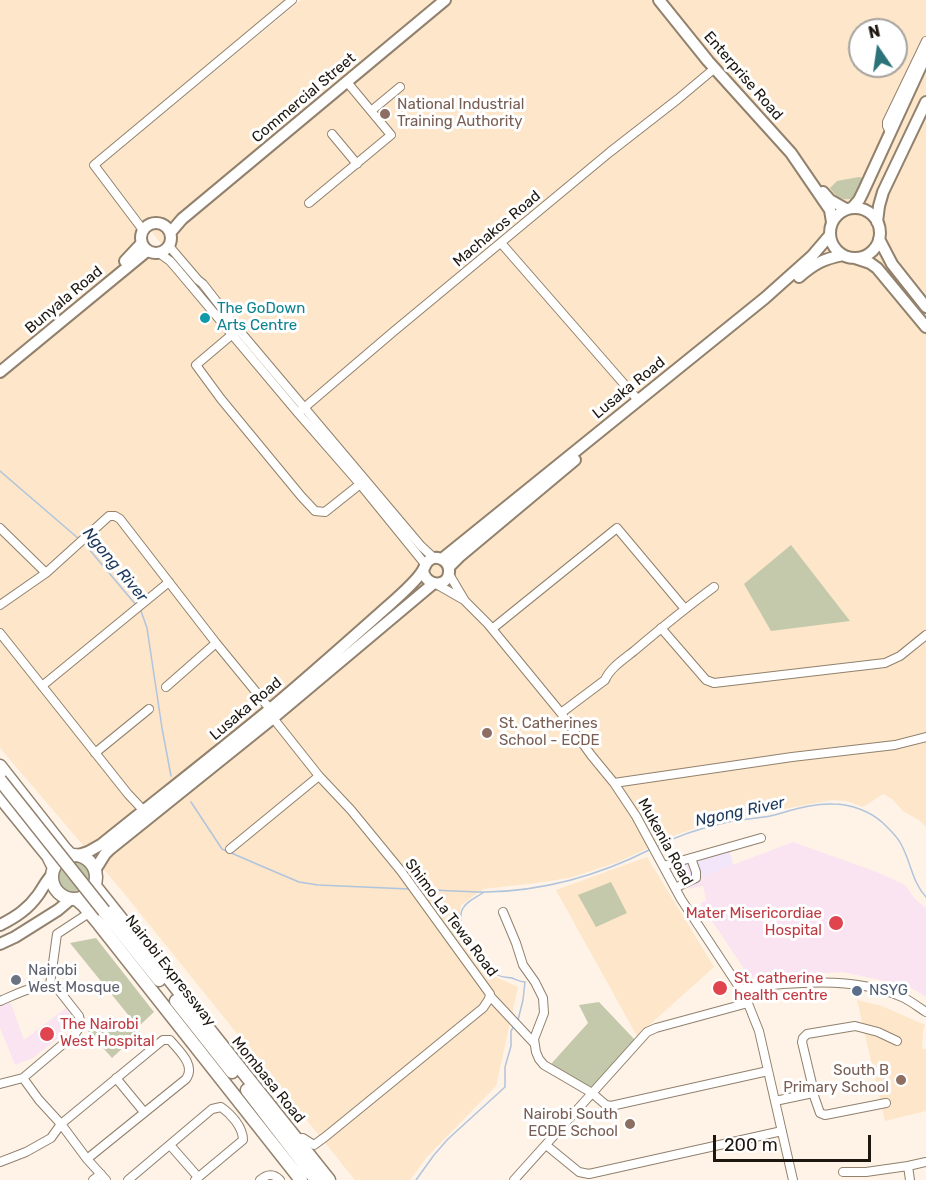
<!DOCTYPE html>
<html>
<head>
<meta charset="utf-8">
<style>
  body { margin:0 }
  #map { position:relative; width:926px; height:1180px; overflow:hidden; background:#fef3e6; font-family:Rubik,sans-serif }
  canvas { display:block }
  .north { position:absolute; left:848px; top:18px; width:60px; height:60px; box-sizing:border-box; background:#fff; border:2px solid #a5a29f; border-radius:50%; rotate:347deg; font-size:16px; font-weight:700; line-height:24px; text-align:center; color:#1d170f }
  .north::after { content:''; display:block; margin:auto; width:21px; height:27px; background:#2a7479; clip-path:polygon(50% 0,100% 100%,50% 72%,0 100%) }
  .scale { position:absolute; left:713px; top:1135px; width:158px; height:27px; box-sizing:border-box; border:3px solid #1d170f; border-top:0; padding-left:8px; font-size:18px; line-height:21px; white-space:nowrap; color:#1d170f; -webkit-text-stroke:4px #fff; paint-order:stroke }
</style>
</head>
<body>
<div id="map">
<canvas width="926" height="1180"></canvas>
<div class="north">N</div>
<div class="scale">200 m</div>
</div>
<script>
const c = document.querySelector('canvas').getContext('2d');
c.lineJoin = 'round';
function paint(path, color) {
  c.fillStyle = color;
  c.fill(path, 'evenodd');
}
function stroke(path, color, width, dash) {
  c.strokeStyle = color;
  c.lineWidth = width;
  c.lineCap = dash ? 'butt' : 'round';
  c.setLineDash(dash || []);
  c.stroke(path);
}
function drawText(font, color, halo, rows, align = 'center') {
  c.font = font + ' Rubik,sans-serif';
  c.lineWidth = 6;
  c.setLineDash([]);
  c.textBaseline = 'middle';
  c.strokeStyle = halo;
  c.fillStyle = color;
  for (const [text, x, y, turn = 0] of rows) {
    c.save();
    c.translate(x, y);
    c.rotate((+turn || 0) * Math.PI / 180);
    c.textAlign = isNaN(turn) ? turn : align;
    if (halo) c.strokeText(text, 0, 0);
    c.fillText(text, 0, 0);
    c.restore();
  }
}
paint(new Path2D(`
  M729,847L733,865L685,883L676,866Z`), '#f2e6fa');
paint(new Path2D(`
  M0,0H288L90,165L143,229V250L9,360L0,364Z
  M301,0H926V827L919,820L903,811L892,799L883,794L863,807L847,801L832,800L724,820L701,826L678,834L618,862L569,878L528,884L483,889L461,905L458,926L487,973L518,987L496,1086L426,1158L410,1180H355L123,892L0,748V376L9,371L162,245L100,166ZM860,30H896V66H860Z
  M647,857L714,967L637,1036L556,890Z
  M857,1000L882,1006L925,1025L923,1030L922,1049H926V1111L885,1121Z`), '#fde6c9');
paint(new Path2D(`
  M793,842L877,872L905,885L916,900L926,908V997L908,986L842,972L750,978L700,903L706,901L703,886L689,889L685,883Z
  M10,1001L24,1040L66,1008L77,1023L33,1058L15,1065L0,1028V1004Z`), '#fae4f2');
paint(new Path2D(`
  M859,177L864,178L855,198C841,201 838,199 830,188L837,181Z
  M791,545L850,621L771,631L744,584Z
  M58 878a17 17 0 1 1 34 0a17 17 0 1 1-34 0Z
  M611,882L627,913L596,927L578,895Z
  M96,938L154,1012L138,1027L70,943Z
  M599,1002L635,1040L591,1088L551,1064L588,1023L579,1005Z
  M89,1024L137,1029L140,1032L112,1058L88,1031Z`), '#c4c9ab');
stroke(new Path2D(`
  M0,471L79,539
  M83,542L136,605
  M141,611L147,628L162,728L171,776
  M191,802L222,849L273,871L299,882L318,885L409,889
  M655,847C677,836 701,828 724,823C739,819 755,819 770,816C790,811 812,803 833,804C850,804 870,811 883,823C889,829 897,836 901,844C911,862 912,882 926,897
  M417,889C440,890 463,892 486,892C544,891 600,875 651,849
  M484,892C476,898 466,901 462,910C459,917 462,930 467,936C472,943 469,936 473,943C481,955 482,965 494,973C501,978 506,977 512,978C517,980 520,982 525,982L523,1000L518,1020
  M416,1180L434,1155L448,1139L505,1087V1067L511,1046V1031L514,1026`), '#b0c4dd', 1.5);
const minor = new Path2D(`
  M371,111L400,87
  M890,132L887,126V122L926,41
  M332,134L357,164
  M309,203L391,135L347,82
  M143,230L94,165L292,0
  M501,243L638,400
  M169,246L198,280L203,284L238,329L421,546L434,558
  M159,253L170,261L177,269L298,413L360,484L425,564
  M235,332L196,365L221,399L301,496L315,511L325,512L364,481
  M298,413L393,332L610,152L678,99L715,68
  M0,528L46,573
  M449,574L465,601L488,624L561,713L591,755L614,783L636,816L681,899L745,996L759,1031L793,1180
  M436,584L464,600
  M0,605L46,573L109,516H115L120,519L216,643L270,709
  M661,628L706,680L714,683L885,663L900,656L926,635
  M492,629L617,528L685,609
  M0,633L128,794L144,811
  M42,686L169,582
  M166,687L216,643
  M561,713L605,680C610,668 624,659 634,651C660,629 687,607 714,587
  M273,718L319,776L351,810L401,871L490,994L489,999L483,1008L325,1137L314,1145L303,1138L296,1139
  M95,753L149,709
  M614,783L792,757L895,745L926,737
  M230,849L319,776
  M663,866L761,838
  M675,888L696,878V872L691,858
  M503,912L516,943L523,965L535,982L543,998L544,1013L534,1039L536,1052L539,1059L544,1065L563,1076L592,1093L606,1105L611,1106L768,1071
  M50,985L57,934L89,913
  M740,989C790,982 855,976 902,997C911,1001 918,1007 926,1012
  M490,996L534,1043
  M0,1001C15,995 42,980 57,988L79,1016L81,1025L75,1034L23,1078L0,1084
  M23,1078L39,1100L61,1124L87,1159L106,1180
  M116,1078L144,1112
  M813,1093L820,1113L825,1115L886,1103
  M775,1101L813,1093V1088L802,1042L803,1038L807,1034L855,1026L878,1032L897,1041
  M170,1145L198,1177
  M546,1145L579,1172L589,1174L782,1131
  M0,1162L26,1152L51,1138L61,1124L158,1044L163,1040H170C179,1051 196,1065 186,1079L87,1159
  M908,1166L926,1162
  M843,1172H866L908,1166L910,1180
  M93,1180L101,1174
  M128,1180L212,1109L221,1107C231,1114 243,1127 243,1140L195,1180
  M260,1180C267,1174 273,1173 280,1180
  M514,1180L647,1032L656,1028L748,1003`);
const major = new Path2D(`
  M659,0L708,61L791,153L830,210L832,222
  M823,192L830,200L846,209
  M852,208L859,200L863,192L926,55
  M830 233a25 25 0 1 1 50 0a25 25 0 1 1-50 0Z
  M877,222L879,206L883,192L926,102
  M141 238a15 15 0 1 1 30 0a15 15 0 1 1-30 0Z
  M170,233L182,219L445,0
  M879,239L892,264L926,307
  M855,258L870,263L877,268L926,327
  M125,261L141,244
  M799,277C814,264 823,259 843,255
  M0,372L147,251
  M442,559L765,298L812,256L830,235
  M449,567L459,557L575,460
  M76,856L88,852L102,844C158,799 214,755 269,710C306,679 342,647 378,615C390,604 416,583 423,570C426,565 425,562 431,559C439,555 450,562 449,572C448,588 425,587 423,570
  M95,870L105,854L110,849L273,718L434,583
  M0,925C16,917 28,909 38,895C43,888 46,881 52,875
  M0,944L15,937L58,910L71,899`);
const highway = new Path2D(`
  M0,766L65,849L72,856
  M0,797L48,856L54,868
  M52 877a22 22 0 1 1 44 0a22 22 0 1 1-44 0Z
  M95,886L329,1180
  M76,899L83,905L99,924L301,1180
  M104,911L159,980
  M176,1001L232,1072
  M247,1090L316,1180`);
stroke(minor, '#91816d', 10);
stroke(major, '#91816d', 14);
stroke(highway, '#91816d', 15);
stroke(minor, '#fff', 8);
stroke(major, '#fff', 10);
stroke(highway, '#fff', 12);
const highwayBridge = new Path2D(`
  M0,780L104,911`);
stroke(highwayBridge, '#91816d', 15, []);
stroke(highwayBridge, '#fff', 12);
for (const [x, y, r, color] of [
  [385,114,6,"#8d6e63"],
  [205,318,6,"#0f9aa8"],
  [487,733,6,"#8d6e63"],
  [836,923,8,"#e0444e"],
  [16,980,6,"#6b7280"],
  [720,988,8,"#e0444e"],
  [857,991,6,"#5c6f8a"],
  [47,1034,8,"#e0444e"],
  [901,1080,6,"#8d6e63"],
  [630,1124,6,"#8d6e63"]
]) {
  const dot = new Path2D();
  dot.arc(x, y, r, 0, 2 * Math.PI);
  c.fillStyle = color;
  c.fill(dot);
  stroke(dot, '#fff', 2);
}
drawText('15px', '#1d170f', '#fff', [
  ["Enterprise Road",743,76,49],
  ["Commercial Street",304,98,-40],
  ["Machakos Road",497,229,-40],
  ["Bunyala Road",64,300,-40],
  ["Lusaka Road",629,388,-39],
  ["Lusaka Road",246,709,-40],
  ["Mukenia Road",665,842,61],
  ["Shimo La Tewa Road",451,918,53],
  ["Nairobi Expressway",170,971,52],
  ["Mombasa Road",268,1080,51]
]);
drawText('15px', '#785e54', '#fff', [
  ["National Industrial",397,105],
  ["Training Authority",397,122],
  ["St. Catherines",499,724],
  ["School - ECDE",499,741],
  ["South B",889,1071,"right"],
  ["Primary School",889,1088,"right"],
  ["Nairobi South",618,1115,"right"],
  ["ECDE School",618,1132,"right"]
], 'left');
drawText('15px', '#0d838f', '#fff', [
  ["The GoDown",217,309],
  ["Arts Centre",217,326]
], 'left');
drawText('15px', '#be3a42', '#fff', [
  ["Mater Misericordiae",822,914,"right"],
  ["Hospital",822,931,"right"],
  ["St. catherine",734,979],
  ["health centre",734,996],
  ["The Nairobi",60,1025],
  ["West Hospital",60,1042]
], 'left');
drawText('15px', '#5b616d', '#fff', [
  ["Nairobi",28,971],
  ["West Mosque",28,988]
], 'left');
drawText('15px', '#4e5e75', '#fff', [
  ["NSYG",869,991]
], 'left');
drawText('italic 16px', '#1c395c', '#fff', [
  ["Ngong River",115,565,50],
  ["Ngong River",740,812,-12]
]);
</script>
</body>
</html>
